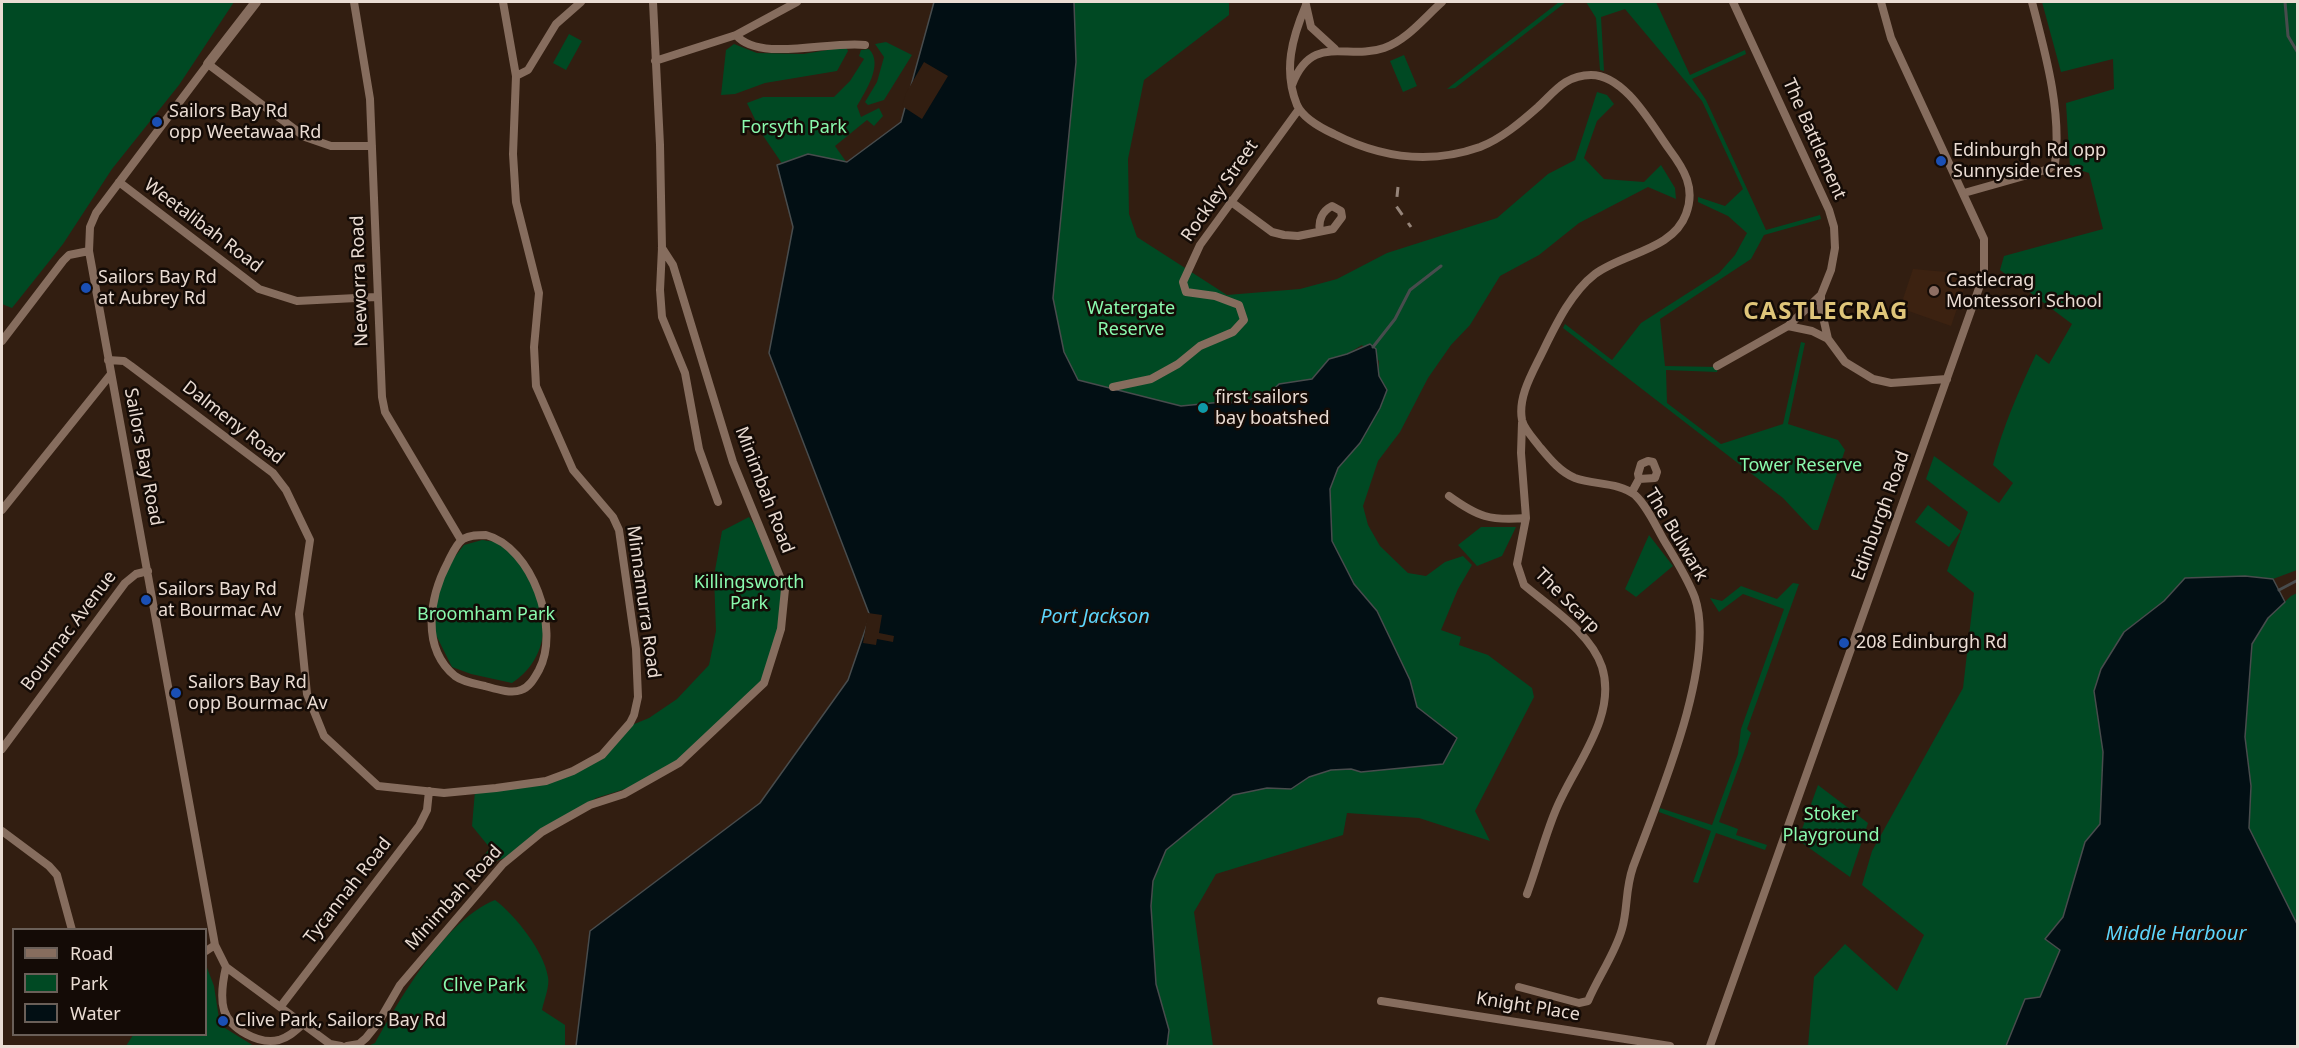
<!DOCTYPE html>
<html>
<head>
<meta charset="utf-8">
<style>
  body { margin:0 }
  #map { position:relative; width:2299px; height:1048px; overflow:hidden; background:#321e11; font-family:"Noto Sans",sans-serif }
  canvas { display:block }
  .frame { position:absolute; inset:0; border:3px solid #eadcd3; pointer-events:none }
  .legend { position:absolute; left:12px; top:928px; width:195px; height:108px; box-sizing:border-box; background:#140b06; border:2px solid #6a5f58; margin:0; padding:8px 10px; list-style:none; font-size:18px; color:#eadcd3 }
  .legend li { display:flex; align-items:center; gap:12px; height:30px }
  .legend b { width:30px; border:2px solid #6a5f58 }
</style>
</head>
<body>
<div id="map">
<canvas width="2299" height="1048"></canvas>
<div class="frame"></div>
<ul class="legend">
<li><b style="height:8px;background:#866d5e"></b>Road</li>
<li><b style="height:16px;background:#004923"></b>Park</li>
<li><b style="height:16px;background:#020f14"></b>Water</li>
</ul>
</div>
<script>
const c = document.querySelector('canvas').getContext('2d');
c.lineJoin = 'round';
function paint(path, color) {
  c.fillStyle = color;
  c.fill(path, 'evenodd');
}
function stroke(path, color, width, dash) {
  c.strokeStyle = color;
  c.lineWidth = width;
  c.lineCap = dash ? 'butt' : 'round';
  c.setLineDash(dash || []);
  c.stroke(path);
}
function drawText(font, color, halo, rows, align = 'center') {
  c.font = font + ' "Noto Sans",sans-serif';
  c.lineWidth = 5;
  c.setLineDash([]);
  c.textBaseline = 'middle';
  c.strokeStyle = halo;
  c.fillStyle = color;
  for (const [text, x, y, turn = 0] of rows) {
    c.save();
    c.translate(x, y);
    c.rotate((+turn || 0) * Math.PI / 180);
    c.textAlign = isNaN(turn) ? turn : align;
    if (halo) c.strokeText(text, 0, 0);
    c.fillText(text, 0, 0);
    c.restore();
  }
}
paint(new Path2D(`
  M1913,269L1969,274L1951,326L1900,308Z`), '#3c2211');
paint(new Path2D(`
  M2,2H234L179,85L112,169L63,244L12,308L2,304Z
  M1074,2H1229V15L1144,80L1128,159L1129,214L1137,237L1227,295L1300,289L1337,279L1387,253L1497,218L1548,174L1575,160L1597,92L1607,95L1614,104L1597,121L1584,158L1604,179L1644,182L1661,165L1675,188L1676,199L1648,187L1579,223L1539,255L1500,276L1470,325L1451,345L1428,378L1400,432L1378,461L1363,506L1368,525L1380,546L1408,573L1426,576L1445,562L1463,556L1472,565L1458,589L1441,630L1461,637L1459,645L1488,655L1532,688L1534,697L1475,811L1490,841L1419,818L1347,813L1343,835L1216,874L1194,912L1213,1046H1167L1169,1030L1156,984L1151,906L1153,881L1166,850L1233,795L1267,788L1291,789L1309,777L1331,770L1351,769L1361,772L1443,764L1457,738L1417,707L1410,680L1377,611L1354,584L1332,541L1330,489L1338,468L1360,443L1380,408L1387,389L1379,376V361L1362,345L1347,354L1329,359L1312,379L1280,384L1270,393L1240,403L1222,402L1181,406L1078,381L1064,352L1053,298L1076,62Z
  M1559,2H1566L1455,88L1447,89Z
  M1586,2H1656L1690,75L1745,50L1746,54L1692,79L1706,100L1766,230L1820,215L1821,219L1764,235L1751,259L1660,319L1665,366L1718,367L1717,372L1666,370L1667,403L1721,444L1783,424L1801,342L1805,343L1788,424L1838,440L1845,450L1818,530H1813L1783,498L1563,328L1565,324L1612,360L1641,323L1719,273L1735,255L1747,233L1728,216L1698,202V197L1725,206L1743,189L1702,101L1625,9L1601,17L1604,71L1600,70L1596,18Z
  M2042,2H2297V570L2273,579L2245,576L2185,578L2164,601L2124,632L2101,669L2094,691L2103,752L2100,824L2085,843L2063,917L2045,939L2060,950L2040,998L2025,999L2006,1046H1808L1814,977L1845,944L1897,991L1924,935L1862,885L1872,851L1963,688L1974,593L1947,571L1968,512L1926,479L1934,456L1999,503L2013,483L1993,465C2003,426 2019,390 2036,354L2049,364L2072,324L2000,270L2004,256L2103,229L2089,173L2070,167L2066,103L2114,89L2113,59L2061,72Z
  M569,34L582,41L566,70L553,63Z
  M886,42L912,55L884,100L868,105L865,102L877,82L884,57L875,44Z
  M734,44L757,53L803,54L846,47L848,51L837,71L765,83L735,94L721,95L726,50Z
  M869,49C884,64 865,92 857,106L861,117L879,108L883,116L874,126L867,120L835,146L847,163L783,165L762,134L747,103L763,97H834L850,81L864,59L859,56L861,50Z
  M1404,55L1417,86L1403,92L1390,61Z
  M1928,505L1961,531L1949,547L1915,522Z
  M749,517L767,543L785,589L777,647L764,683L695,751L654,780L596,798L514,855L474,868L490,848L472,826L475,791L558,776L591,762L627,727L649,718L677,699L709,665L716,631L714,576L722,531Z
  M1481,527H1516L1502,556L1477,566L1458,545Z
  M1649,535L1673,566L1636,597L1625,589Z
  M482,540C488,541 495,541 501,544C528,556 547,606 543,633C541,654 529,672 512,683L471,674L452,667L432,627V600L446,568L464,545Z
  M1793,583L1799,584L1747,729L1751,733L1719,822L1738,829L1736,835L1767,845L1765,850L1716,833L1698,883L1693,882L1711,831L1659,812L1660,808L1712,825L1738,754L1741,729L1784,609L1743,594L1719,612L1710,598L1722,601L1741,586L1777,599Z
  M2297,593V924L2249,828L2251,786L2245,737L2252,644L2268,618L2291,596Z
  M1818,785L1868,823L1850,877L1798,840Z
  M495,900C515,915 544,951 548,977C550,986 544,1000 542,1010L565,1025V1046H368L375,1043C402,996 444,921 495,900Z
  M206,965L214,986L220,1025L254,1046H126L133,1035L206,1034Z`), '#004923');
const water = new Path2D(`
  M934,2H1074L1076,62L1053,298L1064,352L1078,380L1181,406L1222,402L1240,403L1270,393L1279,384L1312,379L1329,359L1347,354L1370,344L1376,349L1379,376L1387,390L1380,408L1360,443L1338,468L1330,489L1332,541L1354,584L1377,611L1410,680L1417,707L1457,738L1443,764L1361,772L1351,769L1331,770L1309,777L1291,789L1267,788L1233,795L1166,850L1153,881L1151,906L1156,984L1169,1030L1167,1046H576L590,931L760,803L848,680L870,616L769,353L793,227L777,165L808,154L847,162L901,122Z
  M2245,576L2273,579L2285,602L2268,618L2252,644L2245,737L2251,786L2249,828L2297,924V1046H2006L2025,999L2040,997L2060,950L2045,939L2063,917L2085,842L2100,824L2103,752L2094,691L2101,669L2124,632L2164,601L2185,578Z`);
paint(water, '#020f14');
stroke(water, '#484c4d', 1.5);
paint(new Path2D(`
  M924,62L948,76L922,119L902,106L906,93Z
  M868,613L882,615L879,633L894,636L893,642L877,639L876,645L863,643Z`), '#321e11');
stroke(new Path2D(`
  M2285,2L2288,36L2298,53
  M1373,347L1395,319L1410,290L1441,266
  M2279,590L2298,580`), '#484c4d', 3);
stroke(new Path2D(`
  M354,2L370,99L382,397L385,412L461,540
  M653,2L660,145L662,248L660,290L662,317L685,373L699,449L718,502
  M1733,2L1829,210L1834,227L1835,248L1831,270L1821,295V308L1828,339
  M1306,5C1292,38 1283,70 1297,105C1303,118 1321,128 1334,134C1381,158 1429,165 1480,147C1501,139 1521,122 1538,107C1555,91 1566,75 1591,75C1625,75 1651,124 1669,149C1684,169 1696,188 1686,214C1673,250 1623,253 1595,274C1569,294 1553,331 1539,359C1530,377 1518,399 1522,420C1524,429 1534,439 1539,446C1549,458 1560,472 1575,478C1594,485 1619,482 1635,495C1648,507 1656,527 1665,542C1676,560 1688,579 1695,598C1717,664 1657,802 1633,867C1625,890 1628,908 1622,929C1615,954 1598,977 1588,1001L1579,1003L1519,987
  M1306,5L1311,27L1335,49
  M736,35C759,63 832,40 865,45
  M655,61L736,35L797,2
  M516,76L528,70L556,24L581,2
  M1292,85C1312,32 1347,61 1384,48C1407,40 1424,18 1442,2
  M119,182L259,289L297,301L376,297
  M1964,193L2049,169L2055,164C2062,111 2045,52 2032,2
  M1230,201L1272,232L1284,235L1298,236L1333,229L1342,217L1341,211L1332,206C1322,211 1318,221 1320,231
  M1788,326L1821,295
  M2,341L63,261L69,255L89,251
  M108,360L124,361L131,366L273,473L286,490L310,540L299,614L307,694L324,736L378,786L444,793L496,788L546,781L573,771L602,755L630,723L634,715L638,697L636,649L619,530L613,517L573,470L536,386L534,347L539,293L516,202L513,154L516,76L503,2
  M1717,366L1788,326L1812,331L1828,339L1845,362L1873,379L1891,383L1947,379
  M1113,387L1151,379L1178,364L1200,346L1233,332L1244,320L1239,305L1215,296L1186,292L1183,282L1200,245L1299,109
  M1522,423L1521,453L1526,518L1517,564L1524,585C1550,607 1591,633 1602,667C1618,718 1572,768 1555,812C1544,839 1537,867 1527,894
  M1632,492L1639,479L1638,474L1641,464L1648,461L1653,462L1657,472L1655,478L1639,479
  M1449,496C1478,517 1490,521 1526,518
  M2,510L111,374
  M486,535C532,547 561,629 539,670C535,677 530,687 521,690C511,694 496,689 485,686C476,684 463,682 455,676C420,647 430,596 448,562C452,554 456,544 463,539C470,535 478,535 486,535Z
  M2,749L125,583L136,574L148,571
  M2,831L49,866L57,875L72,930
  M206,951L215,945
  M226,967C223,980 220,996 224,1010C230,1029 259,1045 279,1040C289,1037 295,1031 303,1024
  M1381,1001L1670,1046
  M281,1006L419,826L427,810L429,791
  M341,1046L330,1044L226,967L215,945L89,251L90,227L96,213L208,64L305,137L331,146H372
  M347,1046L359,1044L366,1038L378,1023L400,985L503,864L542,832L590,805L624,794L679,763L764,683L781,629L785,589L733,462L673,265L662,248
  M1710,1046L1984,274V239L1891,38L1881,2`), '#866d5e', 8);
stroke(new Path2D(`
  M208,64L256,2`), '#866d5e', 10);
stroke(new Path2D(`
  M1398,187L1396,206L1411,227`), '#96857a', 3, [10, 10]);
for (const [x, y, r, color] of [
  [157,122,6,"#1a4fb4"],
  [1941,161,6,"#1a4fb4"],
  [86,288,6,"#1a4fb4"],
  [1934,291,6,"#8d6e63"],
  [1203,408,6,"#0f9aa8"],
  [146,600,6,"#1a4fb4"],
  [1844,643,6,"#1a4fb4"],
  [176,693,6,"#1a4fb4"],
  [223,1021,6,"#1a4fb4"]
]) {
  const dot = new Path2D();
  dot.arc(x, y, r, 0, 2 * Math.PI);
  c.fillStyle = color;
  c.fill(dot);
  stroke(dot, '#140b06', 2);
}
drawText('18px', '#eadcd3', '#140b06', [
  ["Sailors Bay Rd",169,112],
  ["opp Weetawaa Rd",169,133],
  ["Edinburgh Rd opp",1953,151],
  ["Sunnyside Cres",1953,172],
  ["Sailors Bay Rd",98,278],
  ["at Aubrey Rd",98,299],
  ["Castlecrag",1946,281],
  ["Montessori School",1946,302],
  ["first sailors",1215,398],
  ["bay boatshed",1215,419],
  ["Sailors Bay Rd",158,590],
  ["at Bourmac Av",158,611],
  ["208 Edinburgh Rd",1856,643],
  ["Sailors Bay Rd",188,683],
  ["opp Bourmac Av",188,704],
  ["Clive Park, Sailors Bay Rd",235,1021]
], 'left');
drawText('18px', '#8afaae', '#140b06', [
  ["Forsyth Park",794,128],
  ["Watergate",1131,309],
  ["Reserve",1131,330],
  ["Tower Reserve",1801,466],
  ["Killingsworth",749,583],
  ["Park",749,604],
  ["Broomham Park",486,615],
  ["Stoker",1831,815],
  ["Playground",1831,836],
  ["Clive Park",484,986]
]);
drawText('18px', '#eadcd3', '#140b06', [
  ["The Battlement",1814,139,66],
  ["Rockley Street",1220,191,-55],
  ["Weetalibah Road",203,226,37],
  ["Neeworra Road",360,281,-92],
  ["Dalmeny Road",233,423,38],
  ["Sailors Bay Road",143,457,79],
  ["Minimbah Road",764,490,69],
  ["Edinburgh Road",1881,516,-70],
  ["The Bulwark",1676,535,59],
  ["The Scarp",1567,601,45],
  ["Minnamurra Road",643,602,82],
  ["Bourmac Avenue",69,631,-53],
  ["Tycannah Road",348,891,-52],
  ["Minimbah Road",454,898,-48],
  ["Knight Place",1528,1007,9]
]);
drawText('italic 20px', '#5dd5fb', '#140b06', [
  ["Port Jackson",1095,617],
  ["Middle Harbour",2176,934]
]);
c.letterSpacing = '1.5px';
drawText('bold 24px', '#dfc579', '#140b06', [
  ["CASTLECRAG",1826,312]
]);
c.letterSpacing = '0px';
</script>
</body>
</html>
